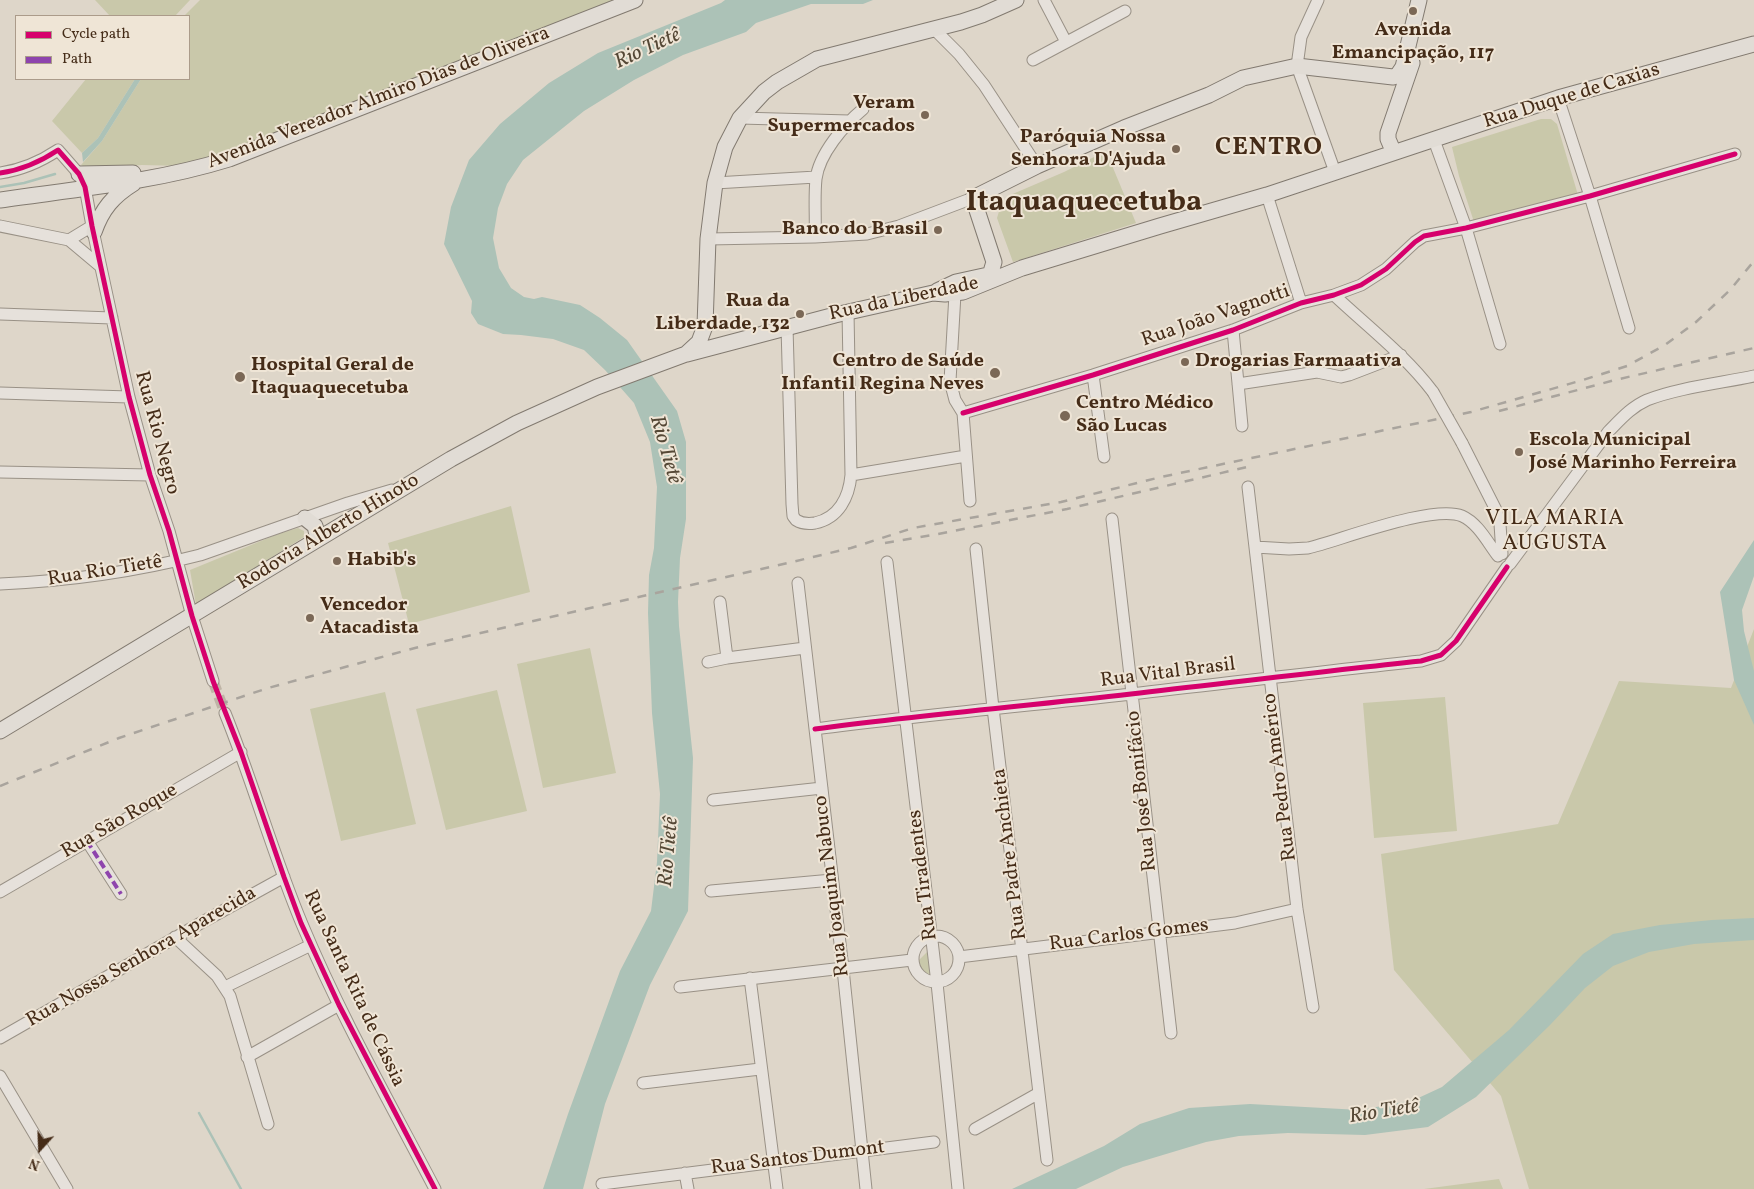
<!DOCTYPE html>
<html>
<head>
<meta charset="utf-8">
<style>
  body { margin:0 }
  #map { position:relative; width:1754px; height:1189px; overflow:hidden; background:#ded6c9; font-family:Vollkorn,serif }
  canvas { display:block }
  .legend { position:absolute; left:15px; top:15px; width:175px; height:65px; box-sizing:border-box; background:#efe5d6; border:1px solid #ab9b8a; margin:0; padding:6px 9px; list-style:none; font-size:15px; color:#452c18 }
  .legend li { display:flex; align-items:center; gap:10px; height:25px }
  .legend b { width:25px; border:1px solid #ab9b8a }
  .north { position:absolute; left:15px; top:1124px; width:50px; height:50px; -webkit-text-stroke:4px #efe5d6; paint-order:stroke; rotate:200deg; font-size:14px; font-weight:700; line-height:20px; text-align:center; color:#452c18 }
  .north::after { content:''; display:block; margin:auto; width:18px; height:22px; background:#452c18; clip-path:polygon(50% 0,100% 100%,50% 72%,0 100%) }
</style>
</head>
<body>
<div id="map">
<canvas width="1754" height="1189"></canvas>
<ul class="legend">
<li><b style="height:6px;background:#d6006c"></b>Cycle path</li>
<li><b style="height:6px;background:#8e44ad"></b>Path</li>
</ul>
<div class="north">N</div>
</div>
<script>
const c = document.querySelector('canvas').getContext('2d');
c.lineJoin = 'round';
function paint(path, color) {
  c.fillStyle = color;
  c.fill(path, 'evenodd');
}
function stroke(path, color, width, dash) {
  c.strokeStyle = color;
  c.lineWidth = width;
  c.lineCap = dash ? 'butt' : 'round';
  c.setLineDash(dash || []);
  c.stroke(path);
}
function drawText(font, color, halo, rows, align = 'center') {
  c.font = font + ' Vollkorn,serif';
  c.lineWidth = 4;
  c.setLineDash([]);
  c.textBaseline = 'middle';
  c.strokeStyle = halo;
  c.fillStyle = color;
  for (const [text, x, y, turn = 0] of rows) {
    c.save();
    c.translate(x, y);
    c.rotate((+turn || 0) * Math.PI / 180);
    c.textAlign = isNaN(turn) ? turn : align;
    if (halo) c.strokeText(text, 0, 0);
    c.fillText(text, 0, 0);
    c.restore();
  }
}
paint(new Path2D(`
  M95,0H190L175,16H110Z
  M200,0H620L272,136L182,166L142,165L90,169L81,165L102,141L141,79H189V16H184Z
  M86,79H135L98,138L82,153L52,121Z
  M1541,119H1551L1557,124L1578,195L1474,222L1459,176L1452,147Z
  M1106,151L1136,223L1013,262L997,218L1000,208L1008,196L1064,172Z
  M511,506L530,592L409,624L388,543Z
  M298,528L304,531V537L196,605L190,570L278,534Z
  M1754,629V1189H1529L1501,1096L1394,970L1381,854L1558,824L1619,681L1731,688Z
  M590,648L616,773L543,788L517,664Z
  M497,690L527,811L446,830L416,709Z
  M385,692L416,824L341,841L310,709Z
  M1445,697L1457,831L1374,838L1363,703Z
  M927,952L932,982C922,977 916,973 918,961Z
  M1499,1179L1503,1189H1424Z`), '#c9c8aa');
paint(new Path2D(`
  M725,0H873L863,4H811L756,23L746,32L683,55L634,80L584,111L523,160L507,184L498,208L493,238L499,268L511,288L524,297L534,299L542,297L580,305L600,318L627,340L677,411L686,442V519L680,558L678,602L679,626L693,758L688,911L650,985L605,1104L583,1189H543L568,1114L620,971L651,911L657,862L660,794L652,713L648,613L649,575L654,548L657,487L650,442L634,403L605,370L584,350L553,339L521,335L503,334L478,324L471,313L472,301L444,244L451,207L469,160L500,124L549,83L598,53L721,3Z
  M135,79H141L102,141L83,162L82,153L98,138Z
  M1754,540V576L1742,610L1744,631L1754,671V725L1734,680L1720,592Z
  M1754,918V940L1694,944L1649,952L1613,966L1585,988L1550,1025L1476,1097L1428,1127L1365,1135L1288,1133L1239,1136L1206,1142L1123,1167L1076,1189H1012L1104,1146L1140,1124L1189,1108L1250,1104L1360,1110L1414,1100L1442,1087L1509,1030L1583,954L1613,934L1660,925L1712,920Z`), '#acc2b7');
stroke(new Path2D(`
  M0,187L24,183L55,174
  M199,1113L241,1189`), '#acc2b7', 2.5);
stroke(new Path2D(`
  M213,681L225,713`), '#bfb4a6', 11, [11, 5.5]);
const minor = new Path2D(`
  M1044,0L1066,42
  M1318,0L1301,37L1297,66L1335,172
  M934,29L959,54L984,85L1037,166
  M1033,60L1125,11
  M1558,98L1590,196L1629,328
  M740,118L849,121
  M1434,140L1466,228L1500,344
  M0,173C22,170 40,162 58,150L79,174L85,187L92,226L129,397L150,475L169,531L192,616L213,681
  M715,183L816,177
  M1267,195L1301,303
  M0,226L69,240L100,266
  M815,237C816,218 814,198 816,179C819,154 844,125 863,109
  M708,239L815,237L867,234L899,226L973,198
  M69,240L92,226
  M955,294L950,381L955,400L963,413L970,501
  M1334,295C1368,327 1405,355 1433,392
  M848,312L851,475
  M0,314L112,318
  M787,327L792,504L793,516L796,520C802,524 808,524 815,523C839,518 849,497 851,475L966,456
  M1233,330L1242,426
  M1093,375L1104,457
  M1238,384L1317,372L1341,377L1349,375L1401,355
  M0,393L129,397
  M963,413L1093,375L1233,330L1301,303L1334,295L1361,285L1386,269L1415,242L1424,236L1466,228L1590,196L1735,154
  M1462,443L1496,510L1500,524L1502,554
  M0,472L150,475
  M1248,487L1297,909L1313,1007
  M1112,519L1171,1033
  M1255,547L1289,549L1308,548C1341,540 1433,504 1462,516C1478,523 1488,543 1498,556
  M976,549L993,708L1047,1160
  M887,562L937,983L958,1189
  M1510,564L1608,432C1620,420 1631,407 1647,400C1677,388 1721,383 1754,376
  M798,583L843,969L866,1189
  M0,584C68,581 134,572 200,555L348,503L392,490
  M720,602L727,658
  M708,662L727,658L805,648
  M225,713C253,782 273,855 302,924C340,1015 389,1101 435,1189
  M815,729C920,715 1026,706 1131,694C1228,683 1325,671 1421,661L1441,655L1456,641L1507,567
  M713,800L822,788
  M87,841L121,894
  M711,891L832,880
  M0,892L241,752
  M913 959a23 23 0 1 1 46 0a23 23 0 1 1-46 0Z
  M175,937L217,976L230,996L268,1124
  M959,957L1235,923L1297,909
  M750,978L777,1189
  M225,987L311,945
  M680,987L912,960
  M0,1038L199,924L284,877
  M247,1057L339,1005
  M0,1076L67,1189
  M643,1083L760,1069
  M975,1129L1039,1093
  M685,1173L688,1189
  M602,1184L934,1142`);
const major = new Path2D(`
  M1391,146L1388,139V133L1412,63
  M79,174L133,173
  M0,200C77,189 155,182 229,159L635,0
  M94,232C102,209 113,196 134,183
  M937,291L956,282L988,275L991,272L994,262L973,198L1037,166L1124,128L1209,95L1243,78L1297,66L1393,77L1397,76L1403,67L1419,0
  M687,354L835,315L933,293L945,294L963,292L1022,268L1160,226L1267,195L1558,98L1754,44
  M305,518L315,526L318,539
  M0,731L451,459L517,423L597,387L686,354L699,342L705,326L708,239L715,183L725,147L740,118L764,92L777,82L817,59L961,22L982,15L1016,0`);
stroke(minor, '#999186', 13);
stroke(major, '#827a70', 17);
stroke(minor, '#e6e1db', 11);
stroke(major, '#e1dcd5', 15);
stroke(new Path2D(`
  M1499,411L1615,380L1754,348
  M885,543L933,535L1067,509L1247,467
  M0,786L119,738L268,688L415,648L775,566L851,548L913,528L1061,502L1161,477L1471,412L1583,380L1627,366L1665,345L1696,322L1730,290L1754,261`), '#a9a49d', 2.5, [9, 9]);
const minorBridge = new Path2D(`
  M1433,392L1462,443`);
stroke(minorBridge, '#999186', 13, []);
stroke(minorBridge, '#e6e1db', 11);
stroke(new Path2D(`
  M87,841L121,894`), '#8e44ad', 4, [8, 4]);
stroke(new Path2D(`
  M0,173C22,170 40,162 58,150L79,174L85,187L92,226L129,397L150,475L169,531L192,616L213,681L241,752L284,877L301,923L339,1005L435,1189
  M963,413L1093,375L1233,330L1301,303L1334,295L1361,285L1386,269L1415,242L1424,236L1466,228L1590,196L1735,154
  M815,729C920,715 1026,706 1131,694C1228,683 1325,671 1421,661L1441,655L1456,641L1507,567`), '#d6006c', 5);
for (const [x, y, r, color] of [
  [1413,11,5,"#7b6856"],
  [925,115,5,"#7b6856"],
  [1176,149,5,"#7b6856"],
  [938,230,5,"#7b6856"],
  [800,314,5,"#7b6856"],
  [1185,362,5,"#7b6856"],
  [995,373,6,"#7b6856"],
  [240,377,6,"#7b6856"],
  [1065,416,6,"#7b6856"],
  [1519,452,5,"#7b6856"],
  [337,561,5,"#7b6856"],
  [310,618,5,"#7b6856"]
]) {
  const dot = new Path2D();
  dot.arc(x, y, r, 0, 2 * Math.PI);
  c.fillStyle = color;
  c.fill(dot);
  stroke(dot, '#efe5d6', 2);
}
drawText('bold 20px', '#452c18', '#efe5d6', [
  ["Avenida",1413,31,"center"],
  ["Emancipação, 117",1413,54,"center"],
  ["Veram",915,104,"right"],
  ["Supermercados",915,127,"right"],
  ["Paróquia Nossa",1166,138,"right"],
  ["Senhora D'Ajuda",1166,161,"right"],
  ["Banco do Brasil",928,230,"right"],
  ["Rua da",790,302,"right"],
  ["Liberdade, 132",790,325,"right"],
  ["Centro de Saúde",984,362,"right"],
  ["Infantil Regina Neves",984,385,"right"],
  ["Drogarias Farmaativa",1195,362],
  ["Hospital Geral de",251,366],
  ["Itaquaquecetuba",251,389],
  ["Centro Médico",1076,404],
  ["São Lucas",1076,427],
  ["Escola Municipal",1529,441],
  ["José Marinho Ferreira",1529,464],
  ["Habib's",347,561],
  ["Vencedor",320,606],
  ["Atacadista",320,629]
], 'left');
drawText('20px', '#452c18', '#efe5d6', [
  ["Rua Duque de Caxias",1572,97,-17],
  ["Avenida Vereador Almiro Dias de Oliveira",379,99,-21],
  ["Rua da Liberdade",904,300,-12],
  ["Rua João Vagnotti",1216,317,-19],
  ["Rua Rio Negro",156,433,75],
  ["Rodovia Alberto Hinoto",329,533,-31],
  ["Rua Rio Tietê",105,572,-9],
  ["Rua Vital Brasil",1168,674,-7],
  ["Rua Pedro Américo",1281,777,-97],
  ["Rua José Bonifácio",1143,791,-96],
  ["Rua São Roque",120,822,-30],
  ["Rua Padre Anchieta",1011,854,-97],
  ["Rua Tiradentes",924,875,-97],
  ["Rua Joaquim Nabuco",833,886,-97],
  ["Rua Carlos Gomes",1129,936,-7],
  ["Rua Nossa Senhora Aparecida",142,958,-30],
  ["Rua Santa Rita de Cássia",353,989,65],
  ["Rua Santos Dumont",798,1159,-7]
]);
drawText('italic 21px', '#554836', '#efe5d6', [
  ["Rio Tietê",648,50,-25],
  ["Rio Tietê",664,450,74],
  ["Rio Tietê",670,852,-85],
  ["Rio Tietê",1384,1113,-9]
]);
c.letterSpacing = '1px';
drawText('22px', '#452c18', '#efe5d6', [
  ["VILA MARIA",1555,520],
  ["AUGUSTA",1555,545]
]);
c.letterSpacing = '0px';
c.letterSpacing = '1px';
drawText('bold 25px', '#452c18', '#efe5d6', [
  ["CENTRO",1269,149]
]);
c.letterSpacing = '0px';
drawText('bold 30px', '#452c18', '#efe5d6', [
  ["Itaquaquecetuba",1084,204]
]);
</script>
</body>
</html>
